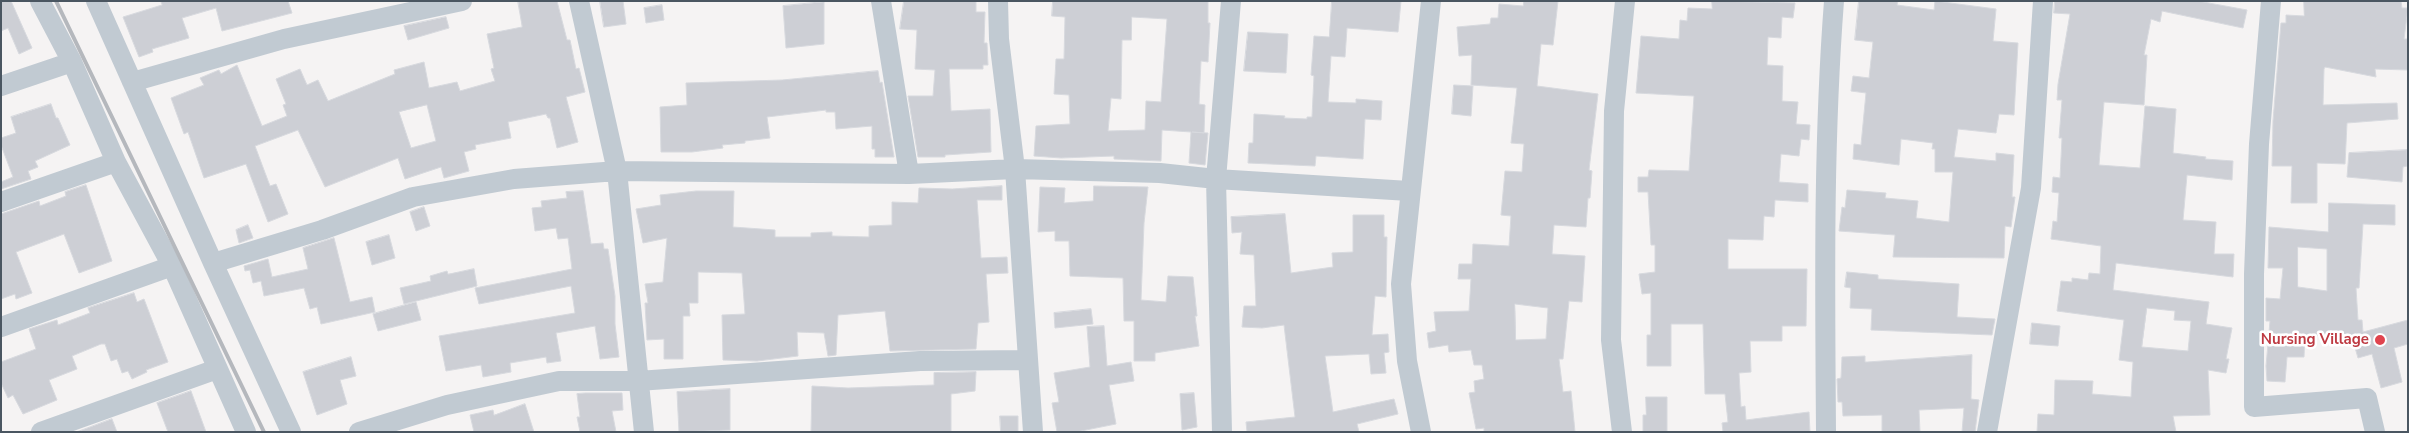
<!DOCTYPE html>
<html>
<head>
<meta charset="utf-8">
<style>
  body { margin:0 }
  #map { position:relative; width:2409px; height:433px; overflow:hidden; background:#f5f3f3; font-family:"Nunito Sans",sans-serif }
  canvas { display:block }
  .frame { position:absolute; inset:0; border:2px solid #4a5661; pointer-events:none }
</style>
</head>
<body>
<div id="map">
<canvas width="2409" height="433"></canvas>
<div class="frame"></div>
</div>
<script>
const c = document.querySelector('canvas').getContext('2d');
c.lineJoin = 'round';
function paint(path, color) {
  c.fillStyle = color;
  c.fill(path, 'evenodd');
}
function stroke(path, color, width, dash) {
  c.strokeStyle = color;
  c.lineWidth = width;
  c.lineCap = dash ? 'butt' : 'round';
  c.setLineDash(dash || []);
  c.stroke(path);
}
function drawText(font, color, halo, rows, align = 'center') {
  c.font = font + ' "Nunito Sans",sans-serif';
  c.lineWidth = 5;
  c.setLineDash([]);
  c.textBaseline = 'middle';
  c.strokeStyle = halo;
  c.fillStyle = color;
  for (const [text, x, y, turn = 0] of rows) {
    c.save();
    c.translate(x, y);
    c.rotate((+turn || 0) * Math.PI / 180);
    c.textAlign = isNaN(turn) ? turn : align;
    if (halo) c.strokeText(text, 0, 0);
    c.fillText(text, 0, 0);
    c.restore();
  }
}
const building = new Path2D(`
  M1,1H11L32,48L19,54L8,28L1,31Z
  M161,1H288L292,13L222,31L216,8L182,18L189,38L152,49L153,52L139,57L123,17L162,5Z
  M518,1H557L567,40H570L576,69L579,68L585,92L566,97L578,142L557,148L550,118H548L546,114L508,122L511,138L475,145L476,149L464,152L469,171L444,178L441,167L405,179L398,158L325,187L298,130L255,146L270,186L276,184L288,214L268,222L246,164L204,178L188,132L184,134L171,98L204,85L200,78L219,70L221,74L237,65L262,126L287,116L283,105L286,104L276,79L300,69L307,85L318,80L328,101L395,74L394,70L424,62L429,88L457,82L460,91L495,81L491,69L494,68L487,34L522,27ZM427,105L436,141L411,148L399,112Z
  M600,1H623L626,24L604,27Z
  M904,1H976V12H985L984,43H987L988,65H983V69H949L951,111L990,109L991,152L945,155V157H918L908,96H933L935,70L915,69L917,30L900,29Z
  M1053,1H1208V23H1210L1208,62L1201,61L1199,104L1205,105L1204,133L1192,132L1208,133L1205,165L1189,163L1191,132L1162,130L1161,161L1114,159V156L1061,158L1034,156L1036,126L1070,124L1069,95L1054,94L1056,59H1064L1065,17L1052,16ZM1132,17L1167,19L1161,102L1146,101L1145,130L1108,131L1111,98L1121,99L1122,40H1131Z
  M1332,1H1401L1398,32L1347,28L1345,57L1331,56L1328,102L1356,103V99L1382,101L1381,120L1365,119L1363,159L1316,156L1315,166L1248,163L1249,143H1253L1254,114L1285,116L1284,118L1307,119V117H1312L1314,76L1311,75L1314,36L1329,37Z
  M1524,1H1558L1553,45L1541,44L1537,86L1598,94L1589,170L1592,171L1590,198H1588L1586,227L1554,225L1552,254L1585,256L1582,302L1569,301L1563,359H1559L1563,392L1571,391L1575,432H1484V428L1476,429L1469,393L1475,392L1474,381L1484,379L1482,365H1474L1471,350L1449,352L1448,345L1429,348L1427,333L1436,331L1434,312L1469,311L1471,279H1458L1459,264H1472L1473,244L1509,246L1511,216L1501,215L1505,171L1522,172L1524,144L1511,143L1517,88L1471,85L1472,55L1459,56L1457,27L1490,24L1491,18H1498L1499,4L1523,6ZM1515,304L1548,308L1546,339L1516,340Z
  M1712,1L1795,3L1793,18L1782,17L1781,38L1768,37L1767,65L1783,66L1782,101L1798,102L1796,124L1810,125L1809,140L1801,139L1799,156L1781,154L1779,182L1808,184V202L1775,200L1774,217L1764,216L1763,240L1728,239V269H1807L1806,326H1782V341H1750L1751,372L1739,373L1741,407L1745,406L1746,420L1809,412L1810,432H1723L1722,423L1728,422L1725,394H1705L1703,324H1671V366H1647V335H1651V293L1642,294L1639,274L1655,272V245H1651L1648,192H1638V177H1648L1649,170L1689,171L1694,96L1636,93L1641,36L1679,39L1680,20L1687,21L1688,8L1712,9Z
  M1859,1H1898L1897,5L1934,10L1935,1L1996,9L1993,41L2018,43L2014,115L1999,114L1996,133L1958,129L1954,157L1996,161V153L2014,155L2012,197H2015L2011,227L2005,226L2004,258L1893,257L1895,235L1839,231L1842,207L1845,208L1847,190L1886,193L1885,198L1918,201L1916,218L1949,222L1953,172H1935V149H1932L1933,143L1901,139L1899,165L1853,159L1854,144L1861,145L1866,93L1851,91L1853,76L1869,78L1873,42L1855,40Z
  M2055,1H2198L2247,10L2243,28L2162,11L2160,22L2151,19L2144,55H2147L2144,105L2104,102L2099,165L2140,168L2145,106L2176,109L2173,153L2206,157L2205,159L2233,161L2232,180L2187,175L2183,220L2216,222L2214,254H2234L2233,277L2116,263L2113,290L2209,302L2206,324L2232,328L2226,359H2229L2226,373L2208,370L2210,415L2173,416L2176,432H2037L2038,414L2054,415L2055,380L2093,381L2092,394L2131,397L2133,362L2119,360L2124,320L2057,311L2061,281L2072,282V278L2088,280L2089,273L2100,274L2101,246L2051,239L2053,221L2057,222L2059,193L2052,192L2053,177L2060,178L2062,138H2059L2062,100H2057L2058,84L2070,14L2054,13ZM2147,308L2175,311L2174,320L2191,321L2188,351L2142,347Z
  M2304,1H2401L2402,8H2408L2404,39H2408V70L2375,69L2376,77L2325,67L2324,69L2323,105L2397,103L2398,119L2347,123L2345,164L2317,163V203H2291L2292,166H2272L2273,121L2281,23H2286V15L2304,16Z
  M824,2V44L786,48L783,6Z
  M662,5L664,20L646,23L644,8Z
  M446,17L449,28L408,40L404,26Z
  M1248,32L1288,34L1286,73L1244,71Z
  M878,71L880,83L882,82L894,157H875V149H872V126L836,129L835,112H826V110L767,117L770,138L745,141V143L722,145L723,148L692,152H661L660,107L687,105L686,83L782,80Z
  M1454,85L1473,86L1471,116L1452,114Z
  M51,104L56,118H58L70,145L35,161L38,167L28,171L31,179L1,189V182L13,177L1,145V138L16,133L11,117Z
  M2407,150V166L2403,167L2402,182L2347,177L2349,153Z
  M86,185L112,261L79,273L64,234L16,252L32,293L16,299L15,294L1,299V214L39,201L40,206L66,196L65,192Z
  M1002,186V200H977L981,258L1007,257L1008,273L986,274L989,322L978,323L976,349L890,351L885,311L838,315L836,355L828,356L824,333L797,332L798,356L757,361L723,360L722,315L745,314L742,273L698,272V303H689L690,316H683V359H664V339L647,340L645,303H648L645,284L663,282L667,238L643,243L636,209L661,205L660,195L696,191H734L733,227L775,230V237H811V233L832,232V236L869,237V226L892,225V202L918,203L919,188L952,189Z
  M1094,186L1148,187L1144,223L1141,300L1166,302L1168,276L1193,277L1197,316H1195L1199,346L1155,353V361H1134V321H1124L1123,278L1070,276L1069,241H1055V231L1038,232L1040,187L1065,188L1064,203L1093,201Z
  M583,191L591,244L603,243L604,249H608L615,296V324L619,357L600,359L595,326L556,333L561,361L547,363L546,357L510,363L511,372L483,377L481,365L446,371L439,336L575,313L571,286L479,304L475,288L572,269L568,238L558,239L556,228L535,231L532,208L542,207L541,201L567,198L566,192Z
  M2329,203L2395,205V225L2363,224L2359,288H2356L2358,320H2362L2363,332L2408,320V344L2394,348L2402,382L2381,388L2372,354L2358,358L2352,337L2305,335L2304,357H2287L2285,382L2267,381L2266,366L2270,321H2266V298L2280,299L2283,268H2268L2269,227L2328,232ZM2298,247L2327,249V291L2298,287Z
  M424,207L430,226L416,231L410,212Z
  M1285,214L1291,273L1333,267L1332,253L1353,252V215H1384V237H1387L1386,297L1375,296L1372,335L1388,334L1389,352L1384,353L1386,373L1371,374L1369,354L1325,356L1333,412L1394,399L1398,414L1357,424L1359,432H1247L1246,422L1295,417L1284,325L1262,328L1242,327L1244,306H1256L1254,255L1240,254L1242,232L1232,233L1231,217Z
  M248,225L253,238L239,243L236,230Z
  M389,235L395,258L372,265L366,242Z
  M334,238L350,302L372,297L375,312L321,324L317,307L310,309L304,288L264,296L261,281L253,283L250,270L245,271L244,266L268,259L272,277L308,269L303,248Z
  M474,269L477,286L404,304L400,288L431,281L430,276L447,271L448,274Z
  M1847,272L1878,275V279L1959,284L1957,317L1995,319L1992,335L1871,330L1872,309L1850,308L1851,288L1845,287Z
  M134,293L137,302L144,299L168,362L146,370L147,372L132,379L128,371L122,373L117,359L111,361L105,344H101L72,356L77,369L49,380L57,400L23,414L13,395L8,398L1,383V362L36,349L29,329L57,320L58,325L90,313L88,308Z
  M416,302L421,320L378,331L373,314Z
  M1091,309L1093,324L1055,328L1054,313Z
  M2032,323L2060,326L2058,346L2030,344Z
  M1104,326L1107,366L1131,362L1134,381L1109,385L1116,424L1076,432H1057L1052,403L1059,402L1054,373L1090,367L1087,327Z
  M1972,355L1971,399L1979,400L1975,432H1962L1964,408L1919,410L1920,432H1882V415L1843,416L1842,402H1838L1837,379L1841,378L1842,357L1865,356V362H1867Z
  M351,357L356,376L340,380L347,404L317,415L303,372Z
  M976,372L975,391L951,394V432H811L812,386L848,388L934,385V373Z
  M730,389V430L679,432L677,392Z
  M191,391L206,432H168L157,403Z
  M585,393H622L623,410L612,411L616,432H580L577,417H580L577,394Z
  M1194,393L1197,427L1182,430L1180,394Z
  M1646,397H1667V432H1643V415H1646Z
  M525,404L534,432H474L470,415L493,410L494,415Z
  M1000,416H1018V432H1001Z
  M112,419L117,432H77Z`);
paint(building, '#cdcfd5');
stroke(building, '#d7d9de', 1);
stroke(new Path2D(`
  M40,1L72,62L116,162L172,266L246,432
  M96,1L213,263L291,432
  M579,1L617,171L644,432
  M881,1L909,174
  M998,1L999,39L1015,169L1033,432
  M2271,1L2259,144L2254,274V407L2367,398L2375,432
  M132,82L284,39L462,1
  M1,86L72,62
  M1,202L116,162
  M213,263L322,230L413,197L514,179L617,171L909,174L1015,169L1160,173L1216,179L1409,191
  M1,327L172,266
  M41,432L217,369
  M359,432L447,405L559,381H638L920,361L1028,360
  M1222,432L1216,179L1231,1
  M1421,432L1407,361L1401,284L1431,1
  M1622,432L1611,340L1614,111L1625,1
  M1826,432C1825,288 1823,144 1834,1
  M1987,432L2031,188L2043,1`), '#c1cad2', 20);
stroke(new Path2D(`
  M56,1L264,432`), '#b5b8bd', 4);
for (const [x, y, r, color] of [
  [2380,340,6,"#e0444e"]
]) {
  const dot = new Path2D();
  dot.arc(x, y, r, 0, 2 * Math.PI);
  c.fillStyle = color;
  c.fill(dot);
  stroke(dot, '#fff', 2);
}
drawText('bold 15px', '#be3a42', '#fff', [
  ["Nursing Village",2369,340]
], 'right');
</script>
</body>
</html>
